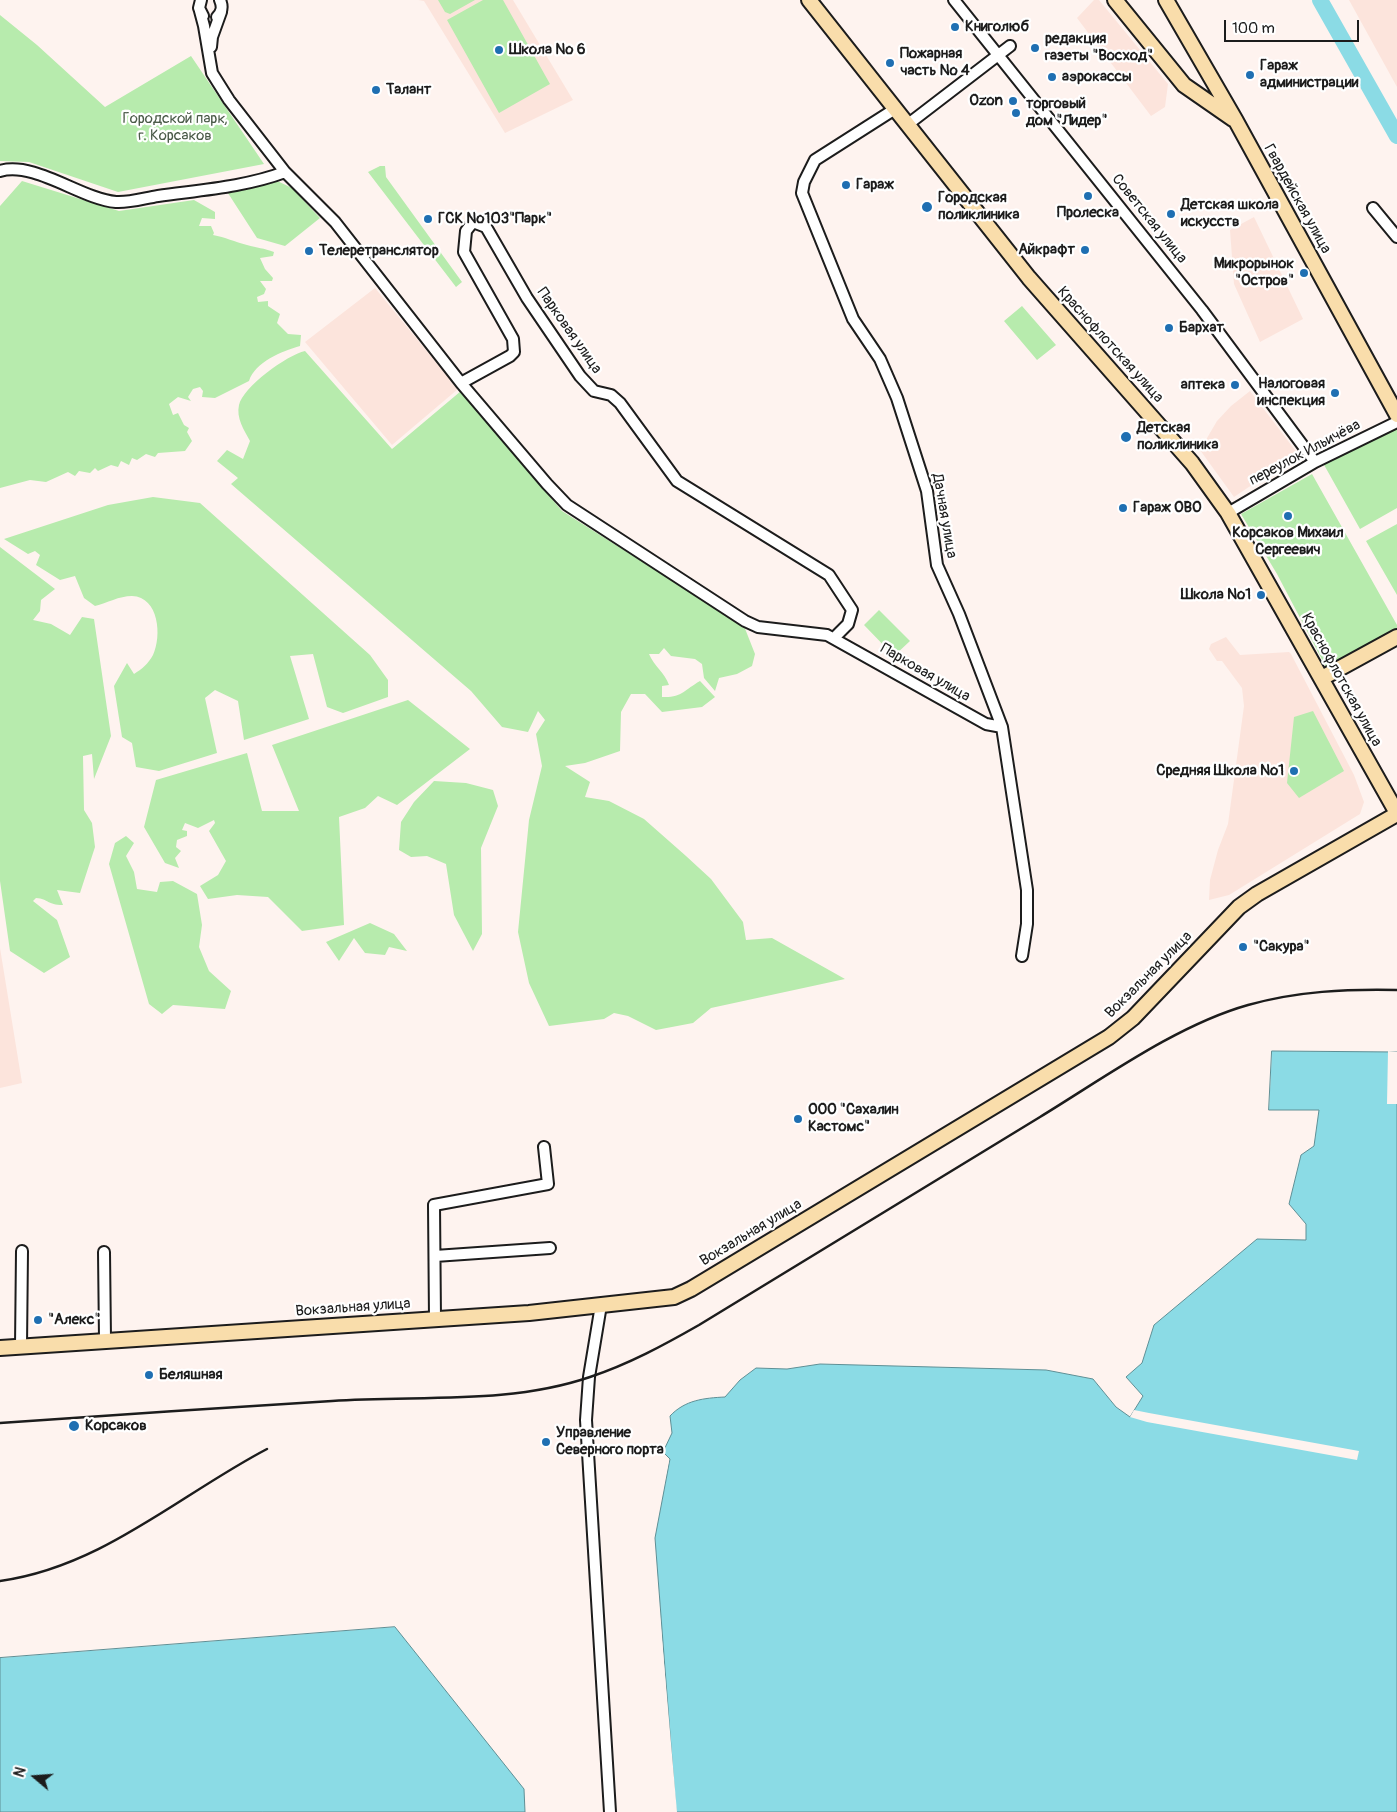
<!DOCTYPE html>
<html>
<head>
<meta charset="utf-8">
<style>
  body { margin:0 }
  #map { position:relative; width:1397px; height:1812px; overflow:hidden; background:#fef3ef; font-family:Pangolin,sans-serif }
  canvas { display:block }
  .north { position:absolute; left:10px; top:1752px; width:50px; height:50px; -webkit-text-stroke:4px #fff; paint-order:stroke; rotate:288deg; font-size:14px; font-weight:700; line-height:20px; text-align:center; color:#1c1c1c }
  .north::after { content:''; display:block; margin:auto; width:18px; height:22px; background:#1c1c1c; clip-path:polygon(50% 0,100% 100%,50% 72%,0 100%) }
  .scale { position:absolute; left:1224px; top:20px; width:135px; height:22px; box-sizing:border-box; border:2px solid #1c1c1c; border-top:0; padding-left:6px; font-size:15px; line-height:18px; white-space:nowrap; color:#1c1c1c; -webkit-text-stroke:4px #fff; paint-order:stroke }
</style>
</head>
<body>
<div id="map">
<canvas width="1397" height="1812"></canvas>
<div class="north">N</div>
<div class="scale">100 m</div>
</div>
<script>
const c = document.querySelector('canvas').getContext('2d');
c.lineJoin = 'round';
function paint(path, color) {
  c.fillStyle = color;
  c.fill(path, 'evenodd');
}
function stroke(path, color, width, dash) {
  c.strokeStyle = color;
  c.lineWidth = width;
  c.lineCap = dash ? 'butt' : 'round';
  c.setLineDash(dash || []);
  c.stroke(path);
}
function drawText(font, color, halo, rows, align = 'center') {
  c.font = font + ' Pangolin,sans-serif';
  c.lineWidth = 4.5;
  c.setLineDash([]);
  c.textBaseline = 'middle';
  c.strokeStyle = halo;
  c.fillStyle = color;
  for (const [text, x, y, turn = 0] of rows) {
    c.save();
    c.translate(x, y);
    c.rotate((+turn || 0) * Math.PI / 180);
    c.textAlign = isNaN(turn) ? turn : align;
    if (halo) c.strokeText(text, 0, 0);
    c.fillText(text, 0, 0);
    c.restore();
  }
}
paint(new Path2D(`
  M418,0H513L573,100L505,133L424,1Z
  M1094,0H1099L1168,84L1165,107L1151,116L1077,18Z
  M1349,0H1397V87Z
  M1254,217L1303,319L1260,342L1234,284L1230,230Z
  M375,288L458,389L392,445L305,342Z
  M1250,391L1298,454L1234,497L1200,450L1217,421L1231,406Z
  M1226,637L1240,655L1289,652L1291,654L1354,775L1364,802L1360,814L1229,895L1209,900L1210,880L1218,850L1228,824L1244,706L1242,688L1222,661H1217L1209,649L1211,644Z
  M0,948L22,1083L0,1088Z`), '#fce4dc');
paint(new Path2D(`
  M438,0H475L450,14L445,12Z
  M483,0H503L550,84L499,113L447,20Z
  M0,15L37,45L105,107L191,56L264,164L118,192L29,162L0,161Z
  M380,166H385L386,177L462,282L456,287L368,172Z
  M271,178L292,188L320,218L285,246L257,238L224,187Z
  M22,181L119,211L194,200L215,212V219L202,218L199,226H211L214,233L213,235C225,237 235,242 247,245C257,248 264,248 274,252L273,256L260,258L265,269L273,278L272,281H260L266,289L264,294L257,297L258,302L268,301V306L280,314L277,323L288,334L301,335L300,346C282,351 255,362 249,381L215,398L202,397L203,391L200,387L193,389L188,397L191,401L178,397L169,404L173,415L178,413L184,425L189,428L187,432L192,441L185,451L158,453L155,457L146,454L137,460L132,458L129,465L121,461L118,467L111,465L98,471L95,468L90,473L79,471L75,476L68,472L46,482L30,480L0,488V206Z
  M1022,306L1056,345L1037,360L1004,321Z
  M305,351L392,449L461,391L562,511L744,626L755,654L752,666L737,674L719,678L715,691L704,678L702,664L695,659L671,656L664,648L659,654H649C654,666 665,673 669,685L662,686V697C682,698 684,690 700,681L715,697L702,707L662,712L645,694H631L621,712L620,751L585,763L565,766L590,782L585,797L609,801L644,819L686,856L711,879L743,922L746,940L772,938L845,979L711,1008L693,1023L656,1030L628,1016L614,1013L604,1019L549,1026L529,983L518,932L529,820L542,766L536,734L545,720L538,711L528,732L502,727L471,691L231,484L238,478L217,461L227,450L243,459L250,441C244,430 236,418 239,405C243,387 287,355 305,351Z
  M1397,427V508L1360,529L1323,463Z
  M1312,474L1397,625V632L1328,671L1277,574L1241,514Z
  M153,497L200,503L370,655L388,680V697L343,713L327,707L313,654L290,656L309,719L244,740L238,701L215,690L205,698L217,753L159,771L136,767L132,743L122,737L114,686L127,663L134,674C142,669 148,664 153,655C162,636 159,597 132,596C119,596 107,603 95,606L84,598L75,576L60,580L36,565L40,555L35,551L28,554L4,539L108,505Z
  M1397,524V595L1366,541Z
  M0,547L55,589L41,600L40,611L33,620L51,624L70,635L82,617L94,619L111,736L94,779L92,754L83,756L84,810L92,823L95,847L80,893L57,890L63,905C47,905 49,899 36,898L33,901L57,920L70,957L44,973L10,951L0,881Z
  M879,610L910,641L894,656L864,625Z
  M408,700L470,749L397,805L378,796L365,808L339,817L344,925L302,931L268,897L237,895L208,899L200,886L218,875L226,861L209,831L215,823L214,820L198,828L185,823L182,830L187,831V836L177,840L176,847L181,851L175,858L179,868L165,863L144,827L156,780L247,753L262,811H299L272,745Z
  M1313,711L1344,771L1299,798L1287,783L1294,717Z
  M434,781L466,783L493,790L498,806L481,848L482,934L473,951L454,915L446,864L427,856L411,857L399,850L401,822L414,802Z
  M126,836L134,843L126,856L134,872L137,889L157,892L160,882L173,881L197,894L202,925L199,947L209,971L231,991L225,1009L173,1005L162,1014L149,1004L109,864L115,843Z
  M370,923L394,934L407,951L389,947L385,955L365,953L354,938L339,961L326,942Z`), '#b7ebad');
const water = new Path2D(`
  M1272,1051L1397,1052V1812H676L655,1538L670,1459L663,1452L672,1433L670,1416C685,1400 704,1398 725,1397L740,1380L756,1368L787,1369L820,1364L1046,1370L1093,1379L1116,1407L1130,1417L1143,1396L1126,1377L1142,1363L1154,1325L1257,1239L1306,1240V1224L1289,1204L1301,1155L1314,1146L1319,1110H1269Z
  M395,1627L524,1789L525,1812H0V1658Z`);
paint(water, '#8bdbe5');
stroke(water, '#5f8f95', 1);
paint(new Path2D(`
  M1388,1051L1397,1052V1104H1387Z
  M1134,1410L1149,1413L1359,1451L1357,1460L1147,1422L1130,1417Z
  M669,1460L653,1537L677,1812H674L652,1537L667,1461Z`), '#fef3ef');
stroke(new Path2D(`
  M1320,0L1397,136`), '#8bdbe5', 16);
const minor = new Path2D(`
  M201,0L199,8L203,16
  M954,0L1202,310L1315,462
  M200,11L204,26L212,73L229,100L285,172L335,222L461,383L547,484L567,505L745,621L758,627L827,635L986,724L1002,727
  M217,17C222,12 223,7 220,0
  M211,47L212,37L221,12
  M895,109L815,160L804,182L802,193L853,319L880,359L897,398L927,491L937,565L959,614L1002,727L1027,890V924L1022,956
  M907,125L1010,46
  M0,171C35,161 81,199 116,202C129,203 145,198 158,196C200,190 245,187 285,172
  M1373,208L1397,237
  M461,383L510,356L514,352L513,339L464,252L466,231L473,222L486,227L527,298L580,376L594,391L611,395L620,403L677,481L829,575L852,610L848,624L834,638
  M1228,513L1315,462L1397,422
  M104,1252L105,1339
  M435,1256L550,1248
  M601,1305L589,1377L586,1420L610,1812
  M435,1319L434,1205L548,1184L544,1147
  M21,1346L22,1251`);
const major = new Path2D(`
  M809,0L1029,278L1192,463L1228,513L1397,813
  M1115,0L1184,85L1233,119
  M1166,0L1236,121L1397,415
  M1322,678L1397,637
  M0,1348L529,1313L674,1297L691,1289L1109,1037L1133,1018L1239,907L1257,894L1397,814`);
stroke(minor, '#1c1c1c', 14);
stroke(major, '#1c1c1c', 18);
stroke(minor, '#fff', 10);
stroke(major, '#f9ddab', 14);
stroke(new Path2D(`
  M0,1423C111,1415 221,1408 332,1401C418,1395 508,1405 590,1377C629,1364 664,1345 699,1325C813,1256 926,1186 1040,1117C1104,1078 1177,1025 1248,1005C1298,991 1346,989 1397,990
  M0,1581C102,1567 179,1495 267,1449`), '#1c1c1c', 2.5);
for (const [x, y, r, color] of [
  [955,27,5,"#1f6fb2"],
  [1035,48,5,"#1f6fb2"],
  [499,50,5,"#1f6fb2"],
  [890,63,5,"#1f6fb2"],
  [1250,75,5,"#1f6fb2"],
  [1052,77,5,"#1f6fb2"],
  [376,90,5,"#1f6fb2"],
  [1013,101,5,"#1f6fb2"],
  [1016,113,5,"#1f6fb2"],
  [846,185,5,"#1f6fb2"],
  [1088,196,5,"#1f6fb2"],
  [927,207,6,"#1f6fb2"],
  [1171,214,5,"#1f6fb2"],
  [428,219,5,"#1f6fb2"],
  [1085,250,5,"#1f6fb2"],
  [309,251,5,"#1f6fb2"],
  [1304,273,5,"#1f6fb2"],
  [1169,328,5,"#1f6fb2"],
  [1235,385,5,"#1f6fb2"],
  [1335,393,5,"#1f6fb2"],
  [1126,437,6,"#1f6fb2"],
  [1123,508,5,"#1f6fb2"],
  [1288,516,5,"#1f6fb2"],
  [1261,595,5,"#1f6fb2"],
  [1294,771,5,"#1f6fb2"],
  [1243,947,5,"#1f6fb2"],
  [798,1119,5,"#1f6fb2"],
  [38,1320,5,"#1f6fb2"],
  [149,1375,5,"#1f6fb2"],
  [74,1426,6,"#1f6fb2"],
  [546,1442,5,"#1f6fb2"]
]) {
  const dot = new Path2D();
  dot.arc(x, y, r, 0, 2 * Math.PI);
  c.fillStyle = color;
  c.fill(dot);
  stroke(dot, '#fff', 2);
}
drawText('bold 15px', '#1c1c1c', '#fff', [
  ["Книголюб",965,27],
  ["редакция",1045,39],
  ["газеты \"Восход\"",1045,56],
  ["Школа № 6",509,50],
  ["Пожарная",900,54],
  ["часть № 4",900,71],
  ["Гараж",1260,66],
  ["администрации",1260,83],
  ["аэрокассы",1062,77],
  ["Талант",386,90],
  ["Ozon",1003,101,"right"],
  ["торговый",1026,104],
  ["дом \"Лидер\"",1026,121],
  ["Гараж",856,185],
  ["Городская",938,198],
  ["поликлиника",938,215],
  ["Детская школа",1181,205],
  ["искусств",1181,222],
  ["Пролеска",1088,213,"center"],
  ["ГСК №103\"Парк\"",438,219],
  ["Айкрафт",1075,250,"right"],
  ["Телеретранслятор",319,251],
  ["Микрорынок",1294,264,"right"],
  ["\"Остров\"",1294,281,"right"],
  ["Бархат",1179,328],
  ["Налоговая",1325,384,"right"],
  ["инспекция",1325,401,"right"],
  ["аптека",1225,385,"right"],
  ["Детская",1137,428],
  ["поликлиника",1137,445],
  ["Гараж ОВО",1133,508],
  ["Корсаков Михаил",1288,533,"center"],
  ["Сергеевич",1288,550,"center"],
  ["Школа №1",1251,595,"right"],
  ["Средняя Школа №1",1284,771,"right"],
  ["\"Сакура\"",1253,947],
  ["ООО \"Сахалин",808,1110],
  ["Кастомс\"",808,1127],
  ["\"Алекс\"",48,1320],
  ["Беляшная",159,1375],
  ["Корсаков",85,1426],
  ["Управление",556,1433],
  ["Северного порта",556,1450]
], 'left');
drawText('15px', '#4a5a48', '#fff', [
  ["Городской парк,",175,119],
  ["г. Корсаков",175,136]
]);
drawText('15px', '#1c1c1c', '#fff', [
  ["Гвардейская улица",1297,199,61],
  ["Советская улица",1149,219,51],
  ["Парковая улица",569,331,55],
  ["Краснофлотская улица",1110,345,48],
  ["переулок Ильичёва",1305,453,-28],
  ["Дачная улица",944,516,80],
  ["Парковая улица",925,673,30],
  ["Краснофлотская улица",1341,680,61],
  ["Вокзальная улица",1149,975,-45],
  ["Вокзальная улица",751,1233,-31],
  ["Вокзальная улица",353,1308,-4]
]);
</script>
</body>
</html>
